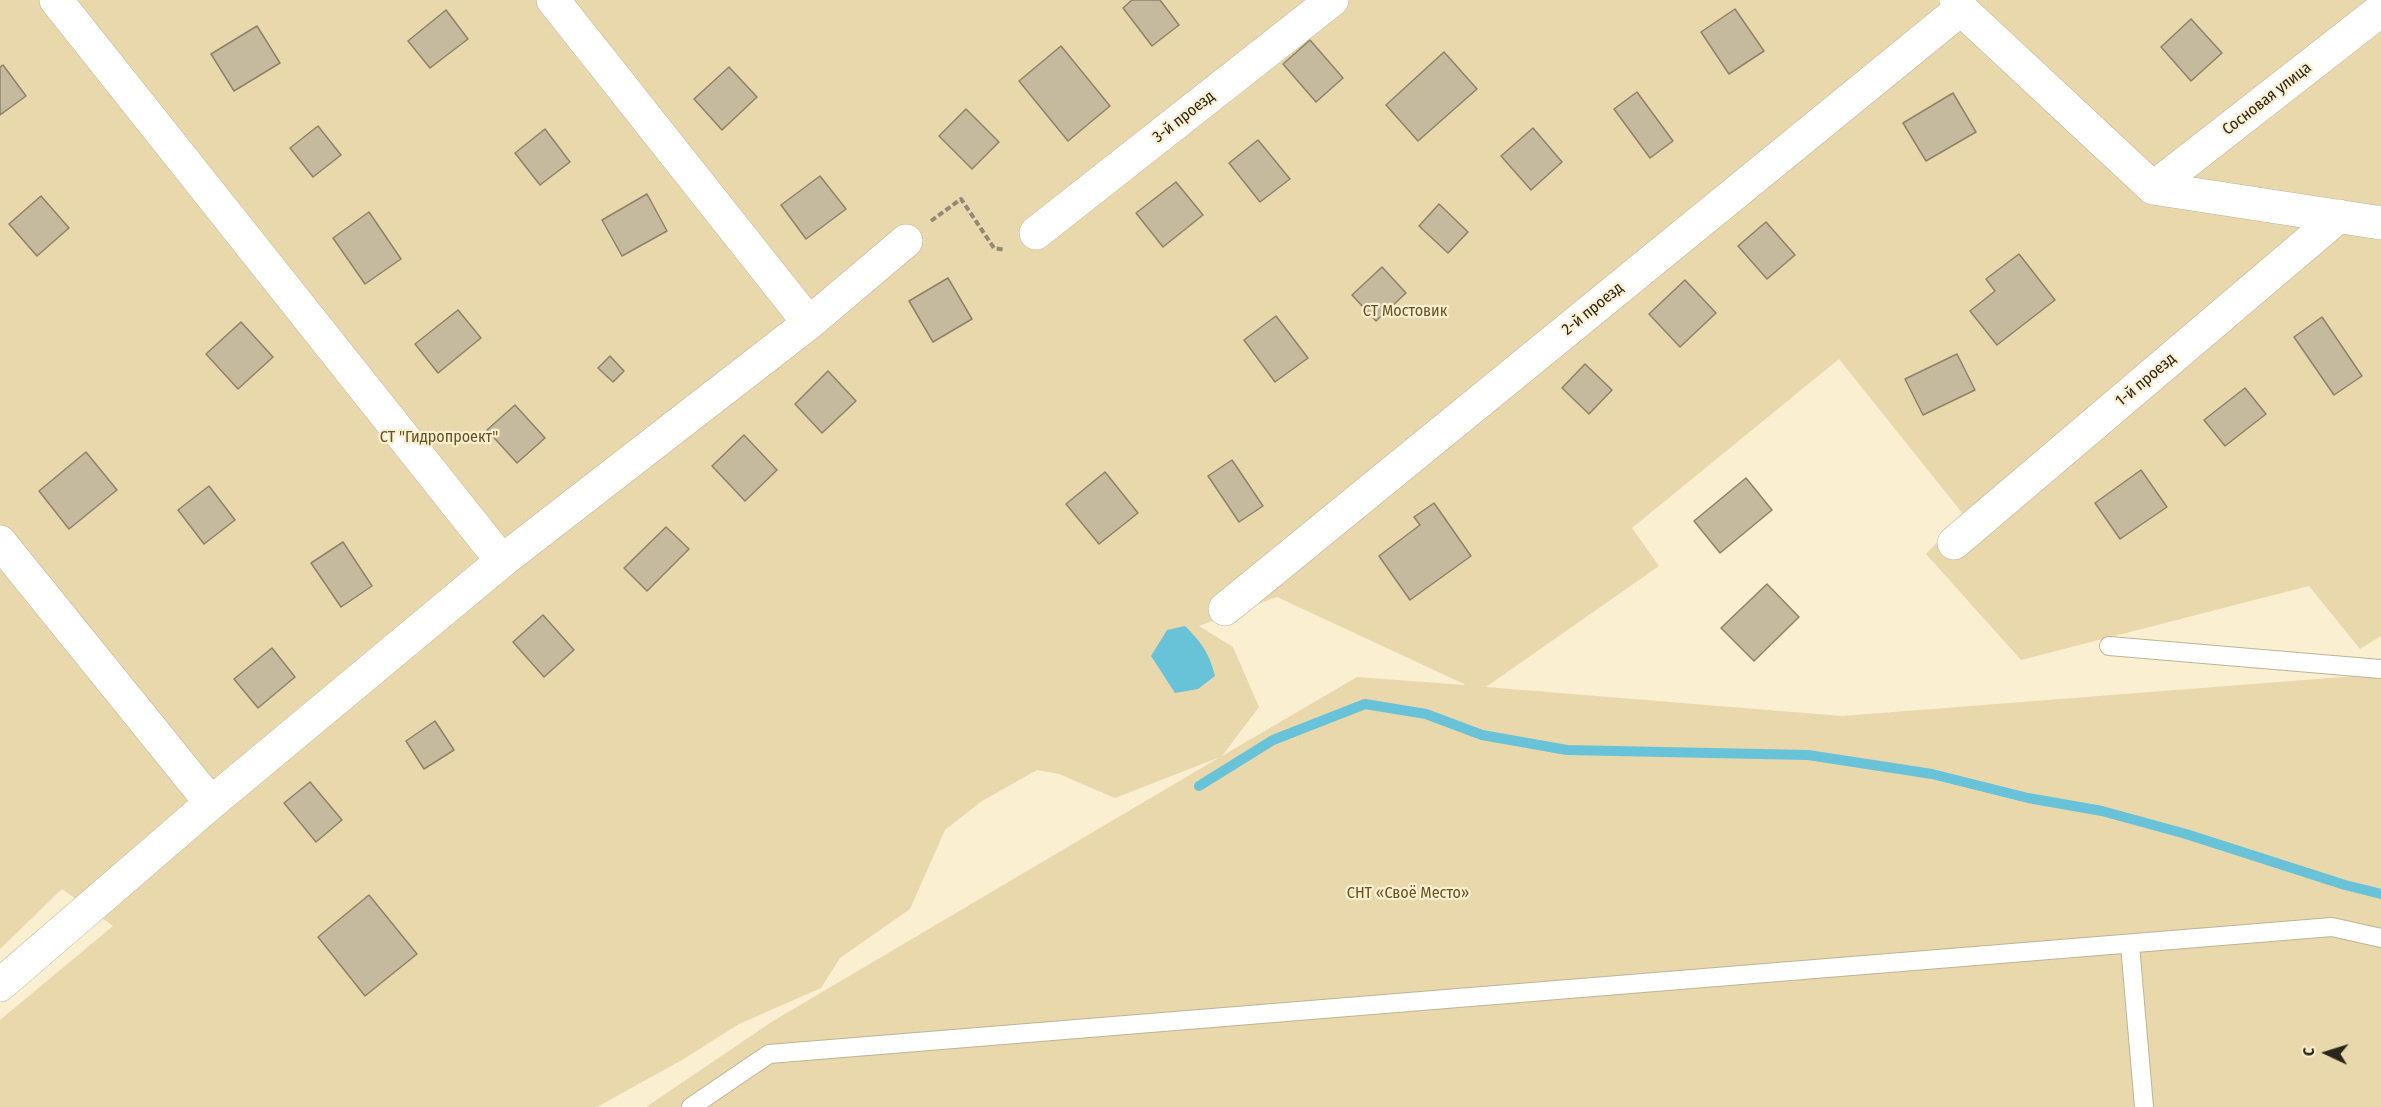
<!DOCTYPE html>
<html>
<head>
<meta charset="utf-8">
<style>
  body { margin:0 }
  #map { position:relative; width:2381px; height:1107px; overflow:hidden; background:#fbefd1; font-family:"Fira Sans Condensed",sans-serif }
  canvas { display:block }
  .north { position:absolute; left:2297px; top:1023px; width:60px; height:60px; -webkit-text-stroke:4px #fbefd1; paint-order:stroke; rotate:274deg; font-size:16px; font-weight:700; line-height:24px; text-align:center; color:#2a261b }
  .north::after { content:''; display:block; margin:auto; width:21px; height:27px; background:#2a261b; clip-path:polygon(50% 0,100% 100%,50% 72%,0 100%) }
</style>
</head>
<body>
<div id="map">
<canvas width="2381" height="1107"></canvas>
<div class="north">С</div>
</div>
<script>
const c = document.querySelector('canvas').getContext('2d');
c.lineJoin = 'round';
function paint(path, color) {
  c.fillStyle = color;
  c.fill(path, 'evenodd');
}
function stroke(path, color, width, dash) {
  c.strokeStyle = color;
  c.lineWidth = width;
  c.lineCap = dash ? 'butt' : 'round';
  c.setLineDash(dash || []);
  c.stroke(path);
}
function drawText(font, color, halo, rows, align = 'center') {
  c.font = font + ' "Fira Sans Condensed",sans-serif';
  c.lineWidth = 4.5;
  c.setLineDash([]);
  c.textBaseline = 'middle';
  c.strokeStyle = halo;
  c.fillStyle = color;
  for (const [text, x, y, turn = 0] of rows) {
    c.save();
    c.translate(x, y);
    c.rotate((+turn || 0) * Math.PI / 180);
    c.textAlign = isNaN(turn) ? turn : align;
    if (halo) c.strokeText(text, 0, 0);
    c.fillText(text, 0, 0);
    c.restore();
  }
}
paint(new Path2D(`
  M0,0H2381V636L2360,649L2309,586L2021,660L1926,554L1963,514L1839,359L1632,528L1659,566L1486,687L1842,716L2381,674V1107H646L773,1021L1220,757L1115,798L1059,774L1037,770L982,801L945,830L910,909L840,958L821,988L739,1024L682,1060L597,1107H0V1020L113,926L62,889L0,949ZM1277,597L1464,684L1465,685L1357,677L1222,756L1259,707L1233,647L1199,626Z`), '#e9d8ac');
paint(new Path2D(`
  M1185,626C1202,643 1209,653 1215,676L1198,689L1175,693L1151,656L1167,630Z`), '#68c2d8');
stroke(new Path2D(`
  M1199,786L1273,740L1365,704L1426,714L1482,735L1567,750L1808,755L1932,774L2028,798L2102,811L2186,834L2345,885L2381,894`), '#68c2d8', 10);
const building = new Path2D(`
  M1132,0H1160L1179,25L1152,46L1123,8Z
  M1735,9L1764,51L1729,74L1701,32Z
  M446,10L468,39L430,68L408,41Z
  M2191,19L2222,53L2191,81L2161,47Z
  M257,26L280,63L234,91L211,54Z
  M1310,40L1343,78L1316,102L1283,64Z
  M1061,46L1110,106L1068,141L1019,81Z
  M1444,52L1477,89L1418,141L1386,105Z
  M3,65L26,96L0,115V67Z
  M729,67L757,97L722,130L694,99Z
  M1637,92L1673,141L1650,158L1614,109Z
  M1953,93L1976,132L1926,161L1903,123Z
  M966,109L999,142L972,169L939,136Z
  M318,126L341,155L313,177L290,148Z
  M1533,128L1562,162L1531,190L1501,156Z
  M545,129L570,162L540,185L515,153Z
  M1258,140L1290,179L1260,202L1229,163Z
  M820,176L846,209L806,239L781,205Z
  M1176,182L1203,215L1163,247L1136,213Z
  M647,194L667,231L622,256L602,220Z
  M41,196L69,228L37,256L9,224Z
  M1439,204L1468,232L1448,253L1419,226Z
  M369,212L401,259L365,284L333,238Z
  M1766,222L1795,255L1767,279L1738,246Z
  M2019,254L2055,300L1997,345L1970,311L1995,291L1986,279Z
  M1382,267L1406,293L1376,321L1352,295Z
  M948,278L972,319L933,342L909,301Z
  M1685,280L1716,313L1680,347L1649,314Z
  M458,310L481,338L438,373L415,344Z
  M1276,316L1308,358L1275,382L1244,340Z
  M2322,317L2362,376L2334,395L2294,337Z
  M241,322L273,357L238,389L206,354Z
  M1957,354L1975,390L1923,415L1905,379Z
  M610,356L624,371L613,382L598,368Z
  M1585,364L1612,390L1589,414L1562,388Z
  M828,371L856,401L822,433L795,404Z
  M2245,388L2266,414L2225,446L2204,420Z
  M515,405L545,438L517,463L487,430Z
  M744,435L777,470L745,501L712,466Z
  M86,452L117,490L69,529L39,491Z
  M1232,460L1263,506L1239,522L1208,476Z
  M2141,470L2167,507L2120,539L2095,503Z
  M1105,472L1138,513L1099,544L1066,504Z
  M1746,478L1772,510L1720,553L1694,521Z
  M209,486L235,520L204,544L178,510Z
  M1434,503L1471,556L1410,600L1379,556L1420,525L1414,517Z
  M666,527L689,549L647,591L624,568Z
  M343,542L372,586L341,607L311,563Z
  M1767,584L1799,617L1754,661L1721,628Z
  M543,615L574,650L544,677L513,642Z
  M272,648L295,677L258,708L234,679Z
  M435,721L454,750L424,769L406,741Z
  M310,782L342,820L316,842L284,803Z
  M369,895L417,954L365,996L318,937Z`);
paint(building, '#c5ba9d');
stroke(building, '#8e8367', 1.5);
const service = new Path2D(`
  M2109,646L2381,669
  M2130,945L2144,1107
  M691,1107L769,1054L2332,927L2381,938`);
const minor = new Path2D(`
  M56,0L502,561
  M553,0L809,323
  M1956,0L1961,9L2153,188L2381,223
  M2153,188L2381,10
  M1036,233L1332,0
  M0,542L211,803
  M1954,543L2339,216
  M1225,609L1961,9
  M0,985L211,803L502,561L809,323L906,241`);
stroke(service, '#beb396', 20);
stroke(minor, '#beb396', 34);
stroke(new Path2D(`
  M931,221L961,199L994,248L1005,250`), '#928a76', 4, [6, 3]);
stroke(service, '#fff', 18);
stroke(minor, '#fff', 33);
drawText('16px', '#2a261b', '#fbefd1', [
  ["Сосновая улица",2267,99,-38],
  ["3-й проезд",1184,117,-38],
  ["2-й проезд",1593,309,-39],
  ["1-й проезд",2146,380,-40]
]);
drawText('16px', '#65531f', '#fbefd1', [
  ["СТ Мостовик",1405,312],
  ["СТ \"Гидропроект\"",439,438],
  ["СНТ «Своё Место»",1408,894]
]);
</script>
</body>
</html>
